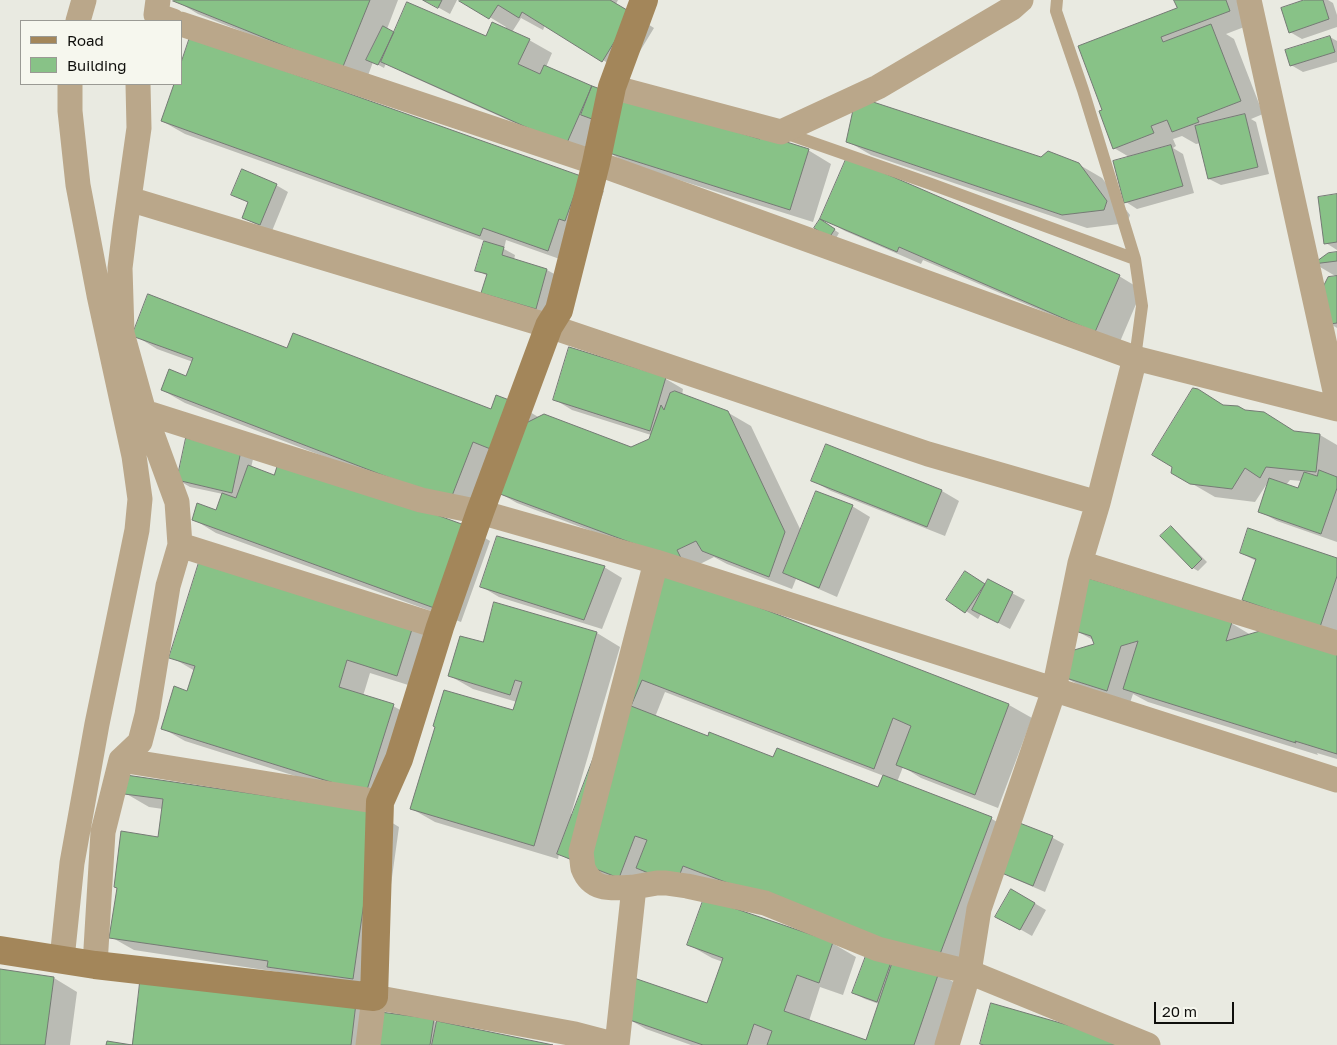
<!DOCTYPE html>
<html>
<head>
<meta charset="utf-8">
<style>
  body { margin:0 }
  #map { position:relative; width:1337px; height:1045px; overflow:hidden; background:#e9eae1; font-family:"Golos Text",sans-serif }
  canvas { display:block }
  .legend { position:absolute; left:20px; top:20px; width:162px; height:65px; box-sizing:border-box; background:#f6f7ee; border:1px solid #9a9a94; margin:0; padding:6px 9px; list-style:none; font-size:15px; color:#0f0f0c }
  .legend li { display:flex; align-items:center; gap:10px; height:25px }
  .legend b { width:25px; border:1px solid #9a9a94 }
  .scale { position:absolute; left:1154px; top:1002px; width:80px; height:22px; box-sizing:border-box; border:2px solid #0f0f0c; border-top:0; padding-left:6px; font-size:15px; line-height:18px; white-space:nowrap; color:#0f0f0c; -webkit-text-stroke:4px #f6f7ee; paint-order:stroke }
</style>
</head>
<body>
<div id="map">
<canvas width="1337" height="1045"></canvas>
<ul class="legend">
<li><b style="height:6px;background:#a3865a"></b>Road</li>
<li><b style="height:14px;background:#88c287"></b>Building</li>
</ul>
<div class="scale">20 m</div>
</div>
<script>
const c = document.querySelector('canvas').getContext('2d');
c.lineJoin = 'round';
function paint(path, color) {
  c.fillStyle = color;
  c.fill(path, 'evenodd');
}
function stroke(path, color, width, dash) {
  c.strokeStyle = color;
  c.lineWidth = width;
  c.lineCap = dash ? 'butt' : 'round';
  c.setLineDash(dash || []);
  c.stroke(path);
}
paint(new Path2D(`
  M175,0H398L387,29L395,33L486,38L505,29L506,27L462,0H618L616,4L654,28L626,74L545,25L543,30L521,18L512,32L529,40L552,53L546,67L592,88L615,101L590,157L406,74L386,63L384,68L373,62L366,81L198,14Z
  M425,0H457L450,14Z
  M1175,0H1243L1252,24L1226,34L1234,39L1263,114L1251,119L1256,122L1269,174L1221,185L1209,179L1201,143L1196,144L1182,136L1173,139L1176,146L1173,148L1183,154L1194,193L1137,209L1126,202L1131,158L1114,148L1104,111L1179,9Z
  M1308,0H1328L1333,3L1337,15V27L1302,39L1290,32Z
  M1330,37L1337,41V62L1303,72L1291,65Z
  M175,84H181L581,178L604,191L589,234L571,263L506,240L504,249L515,255L514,260L547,270L558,276L548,315L495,299L488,276L476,270L485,241L185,134L162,121Z
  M847,141L1041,158L1078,164L1102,178L1130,215L1127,223L1087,228L871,155Z
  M605,150H808L831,164L813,222L628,164Z
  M276,185L288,192L272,231L255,224L243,217L249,203L233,194Z
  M1337,196V250L1326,243Z
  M822,218L1119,276L1142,290L1119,344L923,260L921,264L845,231Z
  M826,224L839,233L835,240L829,237Z
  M1337,253V328L1324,320L1337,277L1315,264Z
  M134,335L288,349L492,411L516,404L540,418L631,448L650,440L651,435L572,410L554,399L570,348L666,379L683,389L682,395L727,412L751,426L801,531L852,506L870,517L837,597L796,579L792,589L727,564L714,557L700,564L705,574L517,503L494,490L473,514L185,403L162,390L187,378L193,362L157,349Z
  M1198,390L1225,406L1295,432L1320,435L1337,445V542L1277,521L1259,511L1268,482L1255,502L1215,497L1172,472ZM1290,480L1302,481L1299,489L1286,485Z
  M187,440L253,459L251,468L274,476L467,527L490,541L461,622L216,533L193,519L217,511L223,494L190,487L178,480Z
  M813,481L942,491L959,501L945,536L831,491Z
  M1171,528L1176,531L1207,562L1198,571L1193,568Z
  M1241,553L1337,559V635L1261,610L1243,599L1256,561Z
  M201,558L437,638L421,689L370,673L363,696L393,706L417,719L390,806L185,741L162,728L188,692L195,671L171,657Z
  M604,567L622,578L602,629L499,597L482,587Z
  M665,573L1009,705L1032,718L998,808L921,778L903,767L897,782L992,819L1014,832L1018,823L1053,838L1064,844L1045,892L1010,877L1000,871L961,974L802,913L642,890L581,866L559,854L558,859L435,822L412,809L514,712L517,702L473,689L450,676L483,644L495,603L597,633L620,647L571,814H573ZM665,692L884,776L879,789L774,759L708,737L655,717Z
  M978,579L986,585L989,581L1025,600L1010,629L981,614L978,619L948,599Z
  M1231,623L1251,635L1337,647V759L1317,753L1318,755L1148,702L1133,694L1130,703L1088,690L1064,677L1096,645L1095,641L1073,629Z
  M125,793L376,813L399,827L376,992L291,979L278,972L134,950L111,937L159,838L163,809L149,807Z
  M1012,890L1046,910L1032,936L997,916Z
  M832,943L856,957L843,995L820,987L809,1021L866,1041L879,1004L865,999L853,993L867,955L938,973L962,987L942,1045H691L646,1029L623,1016L708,1005L723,962L712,958L689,945Z
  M0,971L54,978L77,992L70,1045H0Z
  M356,1004L370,1012L433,1020L438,1023L547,1045H133Z`), '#0003');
const building = new Path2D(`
  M174,0H370L342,69L173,1Z
  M423,0H442L438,8Z
  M460,0H610L632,13L602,62L522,12L519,18L498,5L489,19L459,1Z
  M1174,0H1226L1230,11L1161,37L1163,42L1211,24L1241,101L1197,118L1199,122L1172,132L1167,120L1151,126L1154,133L1113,149L1099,111L1102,110L1078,46L1177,8Z
  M1304,0H1323L1329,19L1289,33L1281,8Z
  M407,2L486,36L492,22L530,39L518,64L540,74L544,65L592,86L566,145L381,62Z
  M383,26L394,32L378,65L366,60Z
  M1330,36L1335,52L1290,66L1285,50Z
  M190,37L581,176L565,221L559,219L548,251L483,228L480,236L161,121L174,84H181V63Z
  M592,86L603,90L592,119L581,115Z
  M620,96L760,139L761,134L809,149L790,210L603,151Z
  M867,100L1041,157L1048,151L1079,163L1107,201L1104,210L1062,215L846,142L853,110Z
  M1245,114L1258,167L1208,179L1195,126Z
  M1171,145L1183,186L1124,203L1113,161Z
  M847,157L1120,275L1095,332L899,247L897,252L820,219Z
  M242,169L277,184L260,225L242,218L248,202L231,195Z
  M1337,194V242L1324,244L1318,197Z
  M820,219L835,229L829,238L814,228Z
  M484,241L504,247L502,255L547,269L536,309L481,293L487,274L475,271Z
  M1337,252V261L1313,264L1328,253Z
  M1337,276V323L1330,324L1319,295L1328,277Z
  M148,294L287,348L293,333L491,409L496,395L517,403L498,452L473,442L450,501L161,390L169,369L186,376L193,358L132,336Z
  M569,347L666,377L650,431L553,400Z
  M1193,388L1198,389L1223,405L1238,406L1245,410L1264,412L1294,431L1320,434L1316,472L1266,467L1260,478L1245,468L1232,489L1190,484L1171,473L1172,467L1152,455Z
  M675,391L728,411L785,532L769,577L702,551L696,541L677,550L683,562L492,491L516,428L544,414L631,447L649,439L661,405L664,410L670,393Z
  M186,438L241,451L232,493L177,480Z
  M826,444L942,490L927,527L811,481Z
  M280,458L467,526L437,609L192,520L197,503L216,510L222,493L236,498L248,465L274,475Z
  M1319,470L1337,477V488L1321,534L1258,512L1269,478L1298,488L1304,472L1317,476Z
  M816,491L853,505L819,588L783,573Z
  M1171,526L1202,559L1192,569L1160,536Z
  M1248,528L1337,558V576L1320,627L1242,600L1256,559L1240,553Z
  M497,536L605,566L584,620L480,587Z
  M201,556L414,623L397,676L347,660L339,687L394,704L366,793L161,729L174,686L187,691L195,666L169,658Z
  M665,571L1009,704L975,795L896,765L911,726L893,718L874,769L642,680L631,706L708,736L709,732L773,757L777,748L878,787L883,775L992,817L937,962L683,866L676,884L636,868L647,840L635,836L619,878L557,854Z
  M965,571L985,584L965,613L946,600Z
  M1088,578L1232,622L1226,641L1260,631L1337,650V754L1295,741L1296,743L1123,689L1138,641L1121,646L1107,691L1063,677L1071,651L1094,644L1091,636L1072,630Z
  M988,579L1013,592L998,623L972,610Z
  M494,602L597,632L534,846L410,809L435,727L433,726L444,690L513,710L522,682L515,680L510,695L448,676L460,636L483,642Z
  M126,775L377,812L353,979L267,967L268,961L109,938L117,888L114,887L121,831L158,837L163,799L124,794Z
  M1017,822L1053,836L1033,886L997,871Z
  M1011,889L1035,903L1020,930L995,917Z
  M704,898L833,942L819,983L797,975L784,1011L866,1040L894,957L939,972L914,1045H767L772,1031L754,1024L747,1045H703L621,1017L634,978L707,1003L723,958L687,945Z
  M867,953L891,962L877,1002L852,993Z
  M0,969L54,977L45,1045H0Z
  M141,974L356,1003L351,1045H106L107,1041L132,1045Z
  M991,1003L1137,1045H984L980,1044Z
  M365,1010L434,1019L430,1045H361Z
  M437,1021L553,1045H432Z`);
paint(building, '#88c287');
stroke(building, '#747a74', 1);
stroke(new Path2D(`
  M1057,0L1056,11L1083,90L1135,259L1142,306L1135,358
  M782,132L931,184L1135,259`), '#baa78a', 12);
stroke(new Path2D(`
  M158,0L156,15L173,21
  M1249,0L1337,400
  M78,21L84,0
  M181,24L596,163L1135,358L1337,409
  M612,87L781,132L878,87L1012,8L1021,0
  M129,199L549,326L928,454L1098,503
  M144,412L421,500L480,512L656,562L1337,780
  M180,545L440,627
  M1080,563L1337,643
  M121,760L380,802
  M634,887L657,883H666L687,886L765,903L878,949L969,972L1148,1045
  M62,959L72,863L97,724L137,530L140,499L134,456L99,295L78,185L70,111V84
  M95,965L103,832L121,760L140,742L147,715L168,586L180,545L177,502L144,412L122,333L120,268L125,227L139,128L138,84
  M368,1045L374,997L575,1034L617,1045
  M617,1045L634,887C613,888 592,892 583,868C582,863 582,857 581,852L656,562
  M947,1045L969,972L979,909L1054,690L1080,563L1098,503L1135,358`), '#baa78a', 25);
stroke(new Path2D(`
  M0,950L95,965L374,997L380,802L399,759L440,627L480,512L549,326L559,310L596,163L612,87L644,0`), '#a3865a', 28);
</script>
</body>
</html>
